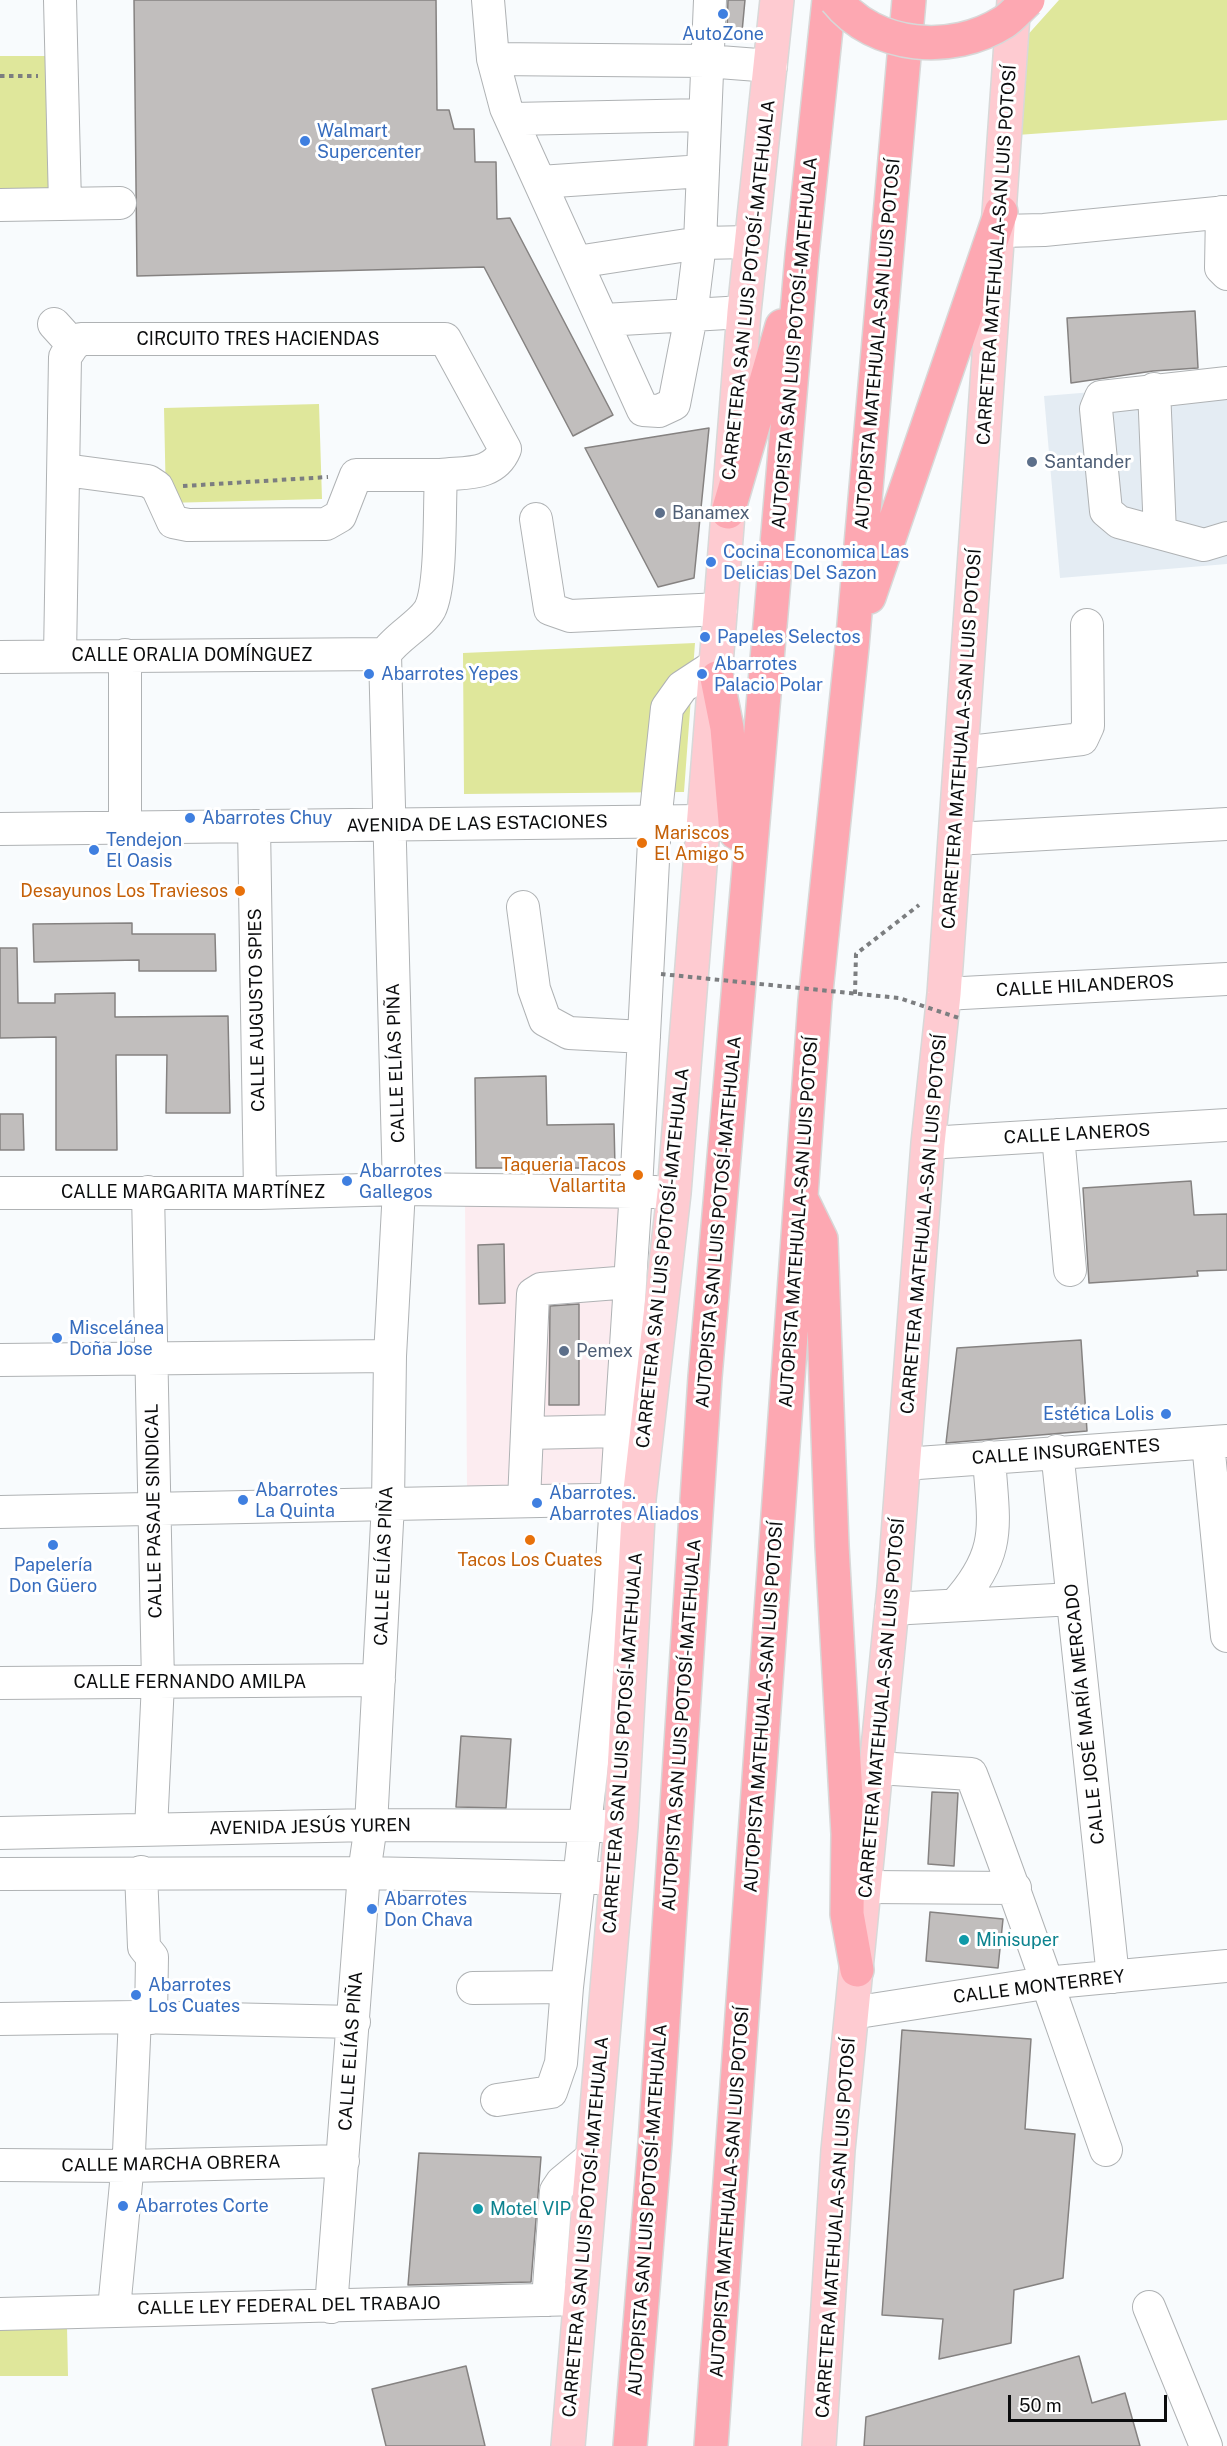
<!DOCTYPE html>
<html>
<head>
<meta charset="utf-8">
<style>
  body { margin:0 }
  #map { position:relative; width:1227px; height:2446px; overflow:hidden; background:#f8fbfd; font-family:"Public Sans",sans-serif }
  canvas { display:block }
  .scale { position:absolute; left:1008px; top:2395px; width:159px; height:27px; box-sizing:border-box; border:3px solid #0b0c0d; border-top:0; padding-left:8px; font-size:18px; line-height:21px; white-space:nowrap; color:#0b0c0d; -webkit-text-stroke:4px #fff; paint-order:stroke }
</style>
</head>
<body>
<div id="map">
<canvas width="1227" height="2446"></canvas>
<div class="scale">50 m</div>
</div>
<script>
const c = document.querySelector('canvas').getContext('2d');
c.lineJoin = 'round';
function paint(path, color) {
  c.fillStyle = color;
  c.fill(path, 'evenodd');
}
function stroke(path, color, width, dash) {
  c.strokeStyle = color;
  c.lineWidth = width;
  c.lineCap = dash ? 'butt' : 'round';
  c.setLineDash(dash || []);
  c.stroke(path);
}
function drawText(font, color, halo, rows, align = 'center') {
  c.font = font + ' "Public Sans",sans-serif';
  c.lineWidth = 6;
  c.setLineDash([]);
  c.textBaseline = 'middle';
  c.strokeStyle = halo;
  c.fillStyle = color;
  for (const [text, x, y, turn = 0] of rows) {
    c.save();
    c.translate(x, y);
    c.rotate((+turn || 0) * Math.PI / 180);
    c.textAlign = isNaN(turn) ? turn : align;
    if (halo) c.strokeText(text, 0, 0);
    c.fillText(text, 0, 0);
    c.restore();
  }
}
paint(new Path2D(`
  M465,1199L627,1203L618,1489L467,1488Z`), '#fcecf0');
paint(new Path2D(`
  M1227,381V564L1060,578L1044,396Z`), '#e4ecf3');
paint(new Path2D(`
  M1059,0H1227V120L1017,135L1024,39Z
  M0,56H47L49,196L0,197Z
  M319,404L322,499L166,503L164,408Z
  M695,643L684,792L464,794L463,653Z
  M0,2326H67L68,2376H0Z`), '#dfe79b');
const building = new Path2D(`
  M134,0H436L437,110H449L454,129H474L475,162H496L497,219L510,218L613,415L573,436L484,267L137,276Z
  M728,0H745L742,32L727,31Z
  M1195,311L1198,368L1153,371L1071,383L1067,318Z
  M709,428L694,578L658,587L585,448Z
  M132,923V934H215L216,971H139V960L34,962L33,924Z
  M0,948H17L18,1003H55V994L115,993V1017L228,1016L230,1113H166L167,1055H116L117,1150H56V1037L0,1038Z
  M546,1076L547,1125L614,1124L615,1168H476L475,1078Z
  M0,1114H23L24,1150H0Z
  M1191,1181L1194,1215L1227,1214V1270L1197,1271L1198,1276L1089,1283L1083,1188Z
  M504,1244L505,1303L479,1304L478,1245Z
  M579,1304V1405H549L550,1306Z
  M1081,1340L1087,1431L946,1443L957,1348Z
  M461,1736L511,1739L506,1808L456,1807Z
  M932,1792L958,1793L954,1866L928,1864Z
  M930,1912L1003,1919L998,1968L926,1961Z
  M902,2030L1031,2039L1025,2129L1075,2134L1063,2278L1014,2290L1011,2343L939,2359L943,2319L882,2315Z
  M419,2153L541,2157L531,2282L408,2285Z
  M1079,2356L1092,2403L1125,2393L1140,2446H864L866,2417Z
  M466,2366L485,2446H386L372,2389Z`);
paint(building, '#c1bebd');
stroke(building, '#858281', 1.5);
const minor = new Path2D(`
  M60,0L65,204
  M488,0L493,59L506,108L643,410L659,411L674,404L691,316L700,243L710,0
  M493,59L706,61L771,66
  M512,119L705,115
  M540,182L703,171
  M0,205L120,203
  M1222,212L1221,268L1227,274
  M1000,231L1044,230L1227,212
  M577,262L700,243L750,242
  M604,320L744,312
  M54,324L73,345
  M1227,383L1101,397L1096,409L1106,511L1119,522L1204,545L1227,538
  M1154,389L1160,533
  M65,470L148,481L157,487L173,522L188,525L326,524L340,516L356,475H441
  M536,519L550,609L570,616L721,609
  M125,655V826
  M60,656L65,357L73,345L81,339H445
  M0,657L385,654
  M961,753L1082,739L1088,726L1087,625
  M254,826L260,1193
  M0,829L702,821
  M955,839L1227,824
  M523,907L534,989L545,1020L569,1033L644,1037
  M944,994L1227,979
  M1058,1135L1070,1270
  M928,1143L1227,1125
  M148,1192L158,1683L151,1829
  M0,1193H260L399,1189L655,1192
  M0,1360L390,1356
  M527,1433L621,1431
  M1208,1443L1227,1636
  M1057,1451L1113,1977
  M904,1464L1227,1441
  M524,1501L533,1294L541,1289L630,1282
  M0,1512L638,1499
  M955,1605C1004,1551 993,1524 989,1457
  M891,1609L1073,1599
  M0,1683L379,1680
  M878,1768L971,1774C1019,1898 1061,2024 1106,2150
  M0,1833L371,1825L605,1826
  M141,1872L144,1947L152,1957L151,2018
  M0,1874L364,1873L602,1878
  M866,1887L1015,1888
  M473,1988L567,1987L609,1611L636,1190L655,822L667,708L682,687L717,664
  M852,2013L1045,1983L1227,1966
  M0,2019L135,2017L354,2022
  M497,2100L551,2092L561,2063L567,1987
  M0,2165L128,2166L343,2161
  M548,2300L556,2191L562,2182L591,2158
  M331,2307L364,1873L371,1825L388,1504L390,1356L399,1189L385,654C396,637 422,624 430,609C442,585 439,506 441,475C466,472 494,476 505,449L445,339
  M1149,2307L1206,2446
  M114,2309L129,2152L135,2017
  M0,2314L579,2299`);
const major = new Path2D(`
  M568,2446L621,1826L639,1499L674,1193L744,312L777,0
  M819,2446L838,2150L894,1587L928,1143L944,994L1014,0`);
const highway = new Path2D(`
  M728,512L782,326
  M869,597L1001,212
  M717,678L727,728L736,833
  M801,1198L821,1239L832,1546L848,1834L847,1914L857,1970
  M630,2446L655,2143L705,1377L802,255L829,0
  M711,2446L815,1001L852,647L909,0`);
stroke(minor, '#afb2b4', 34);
stroke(major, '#d8d8d8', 36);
stroke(highway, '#d8d8d8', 36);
stroke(new Path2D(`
  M0,76H38
  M183,486L328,477
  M855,994L856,954L919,905`), '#7c7e80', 4, [4.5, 4.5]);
stroke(minor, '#fff', 32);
stroke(major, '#fecbd1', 33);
stroke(highway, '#fda8b2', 33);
const highwayBridge = new Path2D(`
  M836,0C875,49 952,55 1004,22C1013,16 1020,7 1028,0`);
stroke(highwayBridge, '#d8d8d8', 36, []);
stroke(new Path2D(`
  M661,974L899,998L959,1018`), '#7c7e80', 4, [4.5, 4.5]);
stroke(highwayBridge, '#fda8b2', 33);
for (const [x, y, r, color] of [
  [723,14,6,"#3f7fe0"],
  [305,141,6,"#3f7fe0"],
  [1032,462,6,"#5c6f8a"],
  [660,513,6,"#5c6f8a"],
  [711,562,6,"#3f7fe0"],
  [705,637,6,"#3f7fe0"],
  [369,674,6,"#3f7fe0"],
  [702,674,6,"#3f7fe0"],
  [190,818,6,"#3f7fe0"],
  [642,843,6,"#e8710a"],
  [94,850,6,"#3f7fe0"],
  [240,891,6,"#e8710a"],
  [638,1175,6,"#e8710a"],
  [347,1181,6,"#3f7fe0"],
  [57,1338,6,"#3f7fe0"],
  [564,1351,6,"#5c6f8a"],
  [1166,1414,6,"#3f7fe0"],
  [243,1500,6,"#3f7fe0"],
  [537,1503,6,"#3f7fe0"],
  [530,1540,6,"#e8710a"],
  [53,1545,6,"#3f7fe0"],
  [372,1909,6,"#3f7fe0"],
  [964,1940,6,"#0f9aa8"],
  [136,1995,6,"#3f7fe0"],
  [123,2206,6,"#3f7fe0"],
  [478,2209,6,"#0f9aa8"]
]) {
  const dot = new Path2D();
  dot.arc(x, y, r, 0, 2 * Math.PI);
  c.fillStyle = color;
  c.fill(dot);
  stroke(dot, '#fff', 2);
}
drawText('18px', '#366cbe', '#fff', [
  ["AutoZone",723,34,"center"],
  ["Walmart",317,131],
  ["Supercenter",317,152],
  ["Cocina Economica Las",723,552],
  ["Delicias Del Sazon",723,573],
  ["Papeles Selectos",717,637],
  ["Abarrotes",714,664],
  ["Palacio Polar",714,685],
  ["Abarrotes Yepes",381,674],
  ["Abarrotes Chuy",202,818],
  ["Tendejon",106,840],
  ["El Oasis",106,861],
  ["Abarrotes",359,1171],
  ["Gallegos",359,1192],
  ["Miscelánea",69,1328],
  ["Doña Jose",69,1349],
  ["Estética Lolis",1154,1414,"right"],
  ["Abarrotes",255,1490],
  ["La Quinta",255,1511],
  ["Abarrotes.",549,1493],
  ["Abarrotes Aliados",549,1514],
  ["Papelería",53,1565,"center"],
  ["Don Güero",53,1586,"center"],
  ["Abarrotes",384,1899],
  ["Don Chava",384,1920],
  ["Abarrotes",148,1985],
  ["Los Cuates",148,2006],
  ["Abarrotes Corte",135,2206]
], 'left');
drawText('18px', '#0b0c0d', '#fff', [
  ["CARRETERA MATEHUALA-SAN LUIS POTOSÍ",997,255,-86],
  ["CARRETERA SAN LUIS POTOSÍ-MATEHUALA",749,290,-84],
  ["CIRCUITO TRES HACIENDAS",258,339],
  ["AUTOPISTA SAN LUIS POTOSÍ-MATEHUALA",795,343,-85],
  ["AUTOPISTA MATEHUALA-SAN LUIS POTOSÍ",878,344,-85],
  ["CALLE ORALIA DOMÍNGUEZ",192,655],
  ["CARRETERA MATEHUALA-SAN LUIS POTOSÍ",962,739,-86],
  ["AVENIDA DE LAS ESTACIONES",477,824,-1],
  ["CALLE HILANDEROS",1085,986,-3],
  ["CALLE AUGUSTO SPIES",257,1010,-91],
  ["CALLE ELÍAS PIÑA",396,1063,-92],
  ["CALLE LANEROS",1077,1134,-3],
  ["CALLE MARGARITA MARTÍNEZ",193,1192],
  ["AUTOPISTA SAN LUIS POTOSÍ-MATEHUALA",719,1222,-85],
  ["AUTOPISTA MATEHUALA-SAN LUIS POTOSÍ",799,1222,-86],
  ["CARRETERA MATEHUALA-SAN LUIS POTOSÍ",924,1224,-85],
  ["CARRETERA SAN LUIS POTOSÍ-MATEHUALA",663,1258,-84],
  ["CALLE INSURGENTES",1066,1452,-4],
  ["CALLE PASAJE SINDICAL",154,1511,-91],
  ["CALLE ELÍAS PIÑA",384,1566,-88],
  ["CALLE FERNANDO AMILPA",190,1682],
  ["AUTOPISTA MATEHUALA-SAN LUIS POTOSÍ",764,1707,-86],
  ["CARRETERA MATEHUALA-SAN LUIS POTOSÍ",882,1708,-85],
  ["CALLE JOSÉ MARÍA MERCADO",1085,1714,-96],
  ["AUTOPISTA SAN LUIS POTOSÍ-MATEHUALA",682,1725,-86],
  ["CARRETERA SAN LUIS POTOSÍ-MATEHUALA",623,1743,-86],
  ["AVENIDA JESÚS YUREN",310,1827,-1],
  ["CALLE MONTERREY",1039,1987,-7],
  ["CALLE ELÍAS PIÑA",351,2051,-86],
  ["CALLE MARCHA OBRERA",171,2164,-1],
  ["AUTOPISTA MATEHUALA-SAN LUIS POTOSÍ",730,2192,-86],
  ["AUTOPISTA SAN LUIS POTOSÍ-MATEHUALA",648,2210,-86],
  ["CARRETERA SAN LUIS POTOSÍ-MATEHUALA",586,2227,-85],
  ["CARRETERA MATEHUALA-SAN LUIS POTOSÍ",836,2228,-86],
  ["CALLE LEY FEDERAL DEL TRABAJO",289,2306,-1]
]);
drawText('18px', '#4e5e75', '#fff', [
  ["Santander",1044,462],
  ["Banamex",672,513],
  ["Pemex",576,1351]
], 'left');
drawText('18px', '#c56008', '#fff', [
  ["Mariscos",654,833,"left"],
  ["El Amigo 5",654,854,"left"],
  ["Desayunos Los Traviesos",228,891],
  ["Taqueria Tacos",626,1165],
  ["Vallartita",626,1186],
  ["Tacos Los Cuates",530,1560,"center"]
], 'right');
drawText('18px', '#0d838f', '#fff', [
  ["Minisuper",976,1940],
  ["Motel VIP",490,2209]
], 'left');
</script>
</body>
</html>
